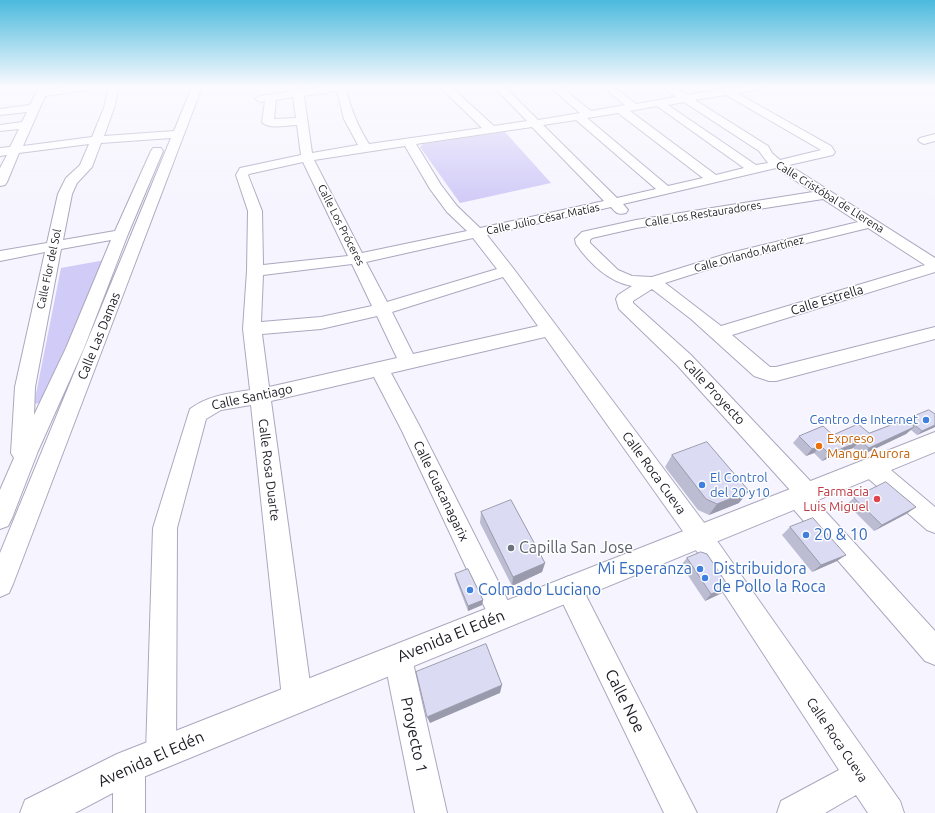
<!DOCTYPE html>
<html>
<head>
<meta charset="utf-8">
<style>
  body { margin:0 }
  canvas { display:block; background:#f6f4fe }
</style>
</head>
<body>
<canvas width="935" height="813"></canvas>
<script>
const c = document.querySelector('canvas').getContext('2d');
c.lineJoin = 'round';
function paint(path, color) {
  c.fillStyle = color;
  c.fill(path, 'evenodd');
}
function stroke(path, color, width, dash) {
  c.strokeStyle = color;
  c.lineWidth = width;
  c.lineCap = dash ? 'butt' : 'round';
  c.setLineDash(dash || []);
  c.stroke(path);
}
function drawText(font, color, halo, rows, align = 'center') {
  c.font = font + ' Ubuntu,sans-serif';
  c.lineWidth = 3;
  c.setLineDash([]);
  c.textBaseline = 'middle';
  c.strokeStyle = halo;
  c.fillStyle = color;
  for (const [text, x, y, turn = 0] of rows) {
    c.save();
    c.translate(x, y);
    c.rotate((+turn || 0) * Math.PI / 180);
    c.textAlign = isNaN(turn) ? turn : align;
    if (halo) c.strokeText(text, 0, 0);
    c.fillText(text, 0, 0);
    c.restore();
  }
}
paint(new Path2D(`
  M505,132L551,183L460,203L420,147L423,144Z
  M105,260L40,403L34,404L61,268Z`), '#d1cbf7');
const minor = new Path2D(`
  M39,87H49L48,90L67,87H92L87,90L45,96L23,146L92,137L104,108L109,87H119L114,108L104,136L174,131L192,87H202L13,584L9,593L0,597V553L171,138L101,143L92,167L77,183L72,194L63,240L115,231L151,151L153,148H161L163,151L128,234L84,348L38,451L12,518L8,526L0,529V490L14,458L11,453L15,387L45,252L0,261V251L47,243L58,194L66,178L80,165L89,144L19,153L7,182L5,185L0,186V168L7,155L0,156V148L10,147L19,129L0,131V125L22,122L27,112L0,115V109L30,105ZM111,240L66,348L34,415L35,387L61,249Z
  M283,87H295L301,90L324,87H350L346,90C351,109 358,127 369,144L482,128L440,87H451L494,126L527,121L494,87H505L538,120L580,113L550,87H561L591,111L625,105L603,87H614L636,104L676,97L663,87H675L688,95L726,88L761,87L760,89L737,93L831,146L835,152L833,155L789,165L935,258V272L732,335L770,367H776L935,327V339L776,381H769L754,376L691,319L652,289L633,301V303L691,355L815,486L818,493L815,500L935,631V665L925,661L789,504L786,497L790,490L677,365L619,309L616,299L618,295L632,286C609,282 589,263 576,244L575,239L582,232L636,220L813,192L776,168L623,204L628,210L626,213C618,215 616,213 611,207L487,235L513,268L708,528L900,801L904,813H868L856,795L825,813H777L781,801L839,770L692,544L545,337L391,373L419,425L511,607L515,616L511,625L502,629L493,625L402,431L374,377L271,401L312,698L307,708L297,713L287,708L282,698L251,405L221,410L206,419L177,528L176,753L172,764L161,768L150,764L146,753L153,528L190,409C207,396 229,393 250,390L243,329L247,271L248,211L236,175L240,168L301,155L297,125C287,125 269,130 262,122L265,101L260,102L255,99L260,96L289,92ZM337,91L344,119L358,145L312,153L304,96ZM726,95L821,150L780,160L772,153L768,146L695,100ZM293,97L296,118L274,119L276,100ZM684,102L759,151L768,163L756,165L668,105ZM657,106L744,168L716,175L630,111ZM618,113L703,178L668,186L587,118ZM576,120L656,189L617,198L543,125ZM532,127L604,201L480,228L457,206L441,185L416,144ZM405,146L430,189L447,212L467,231L362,253L314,160ZM303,162L348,256L263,265L262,211L248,175L249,174ZM823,199L858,222L726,254L652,277L632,276L618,270L590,243V240L592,238L636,228ZM868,228L925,265L721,326L665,283L737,260ZM473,238L497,269L387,302L366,262ZM352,264L372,306L321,317L261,322L263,275ZM503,277L538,326L413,354L392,312ZM377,316L397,358L269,387L262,334L321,329Z
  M935,134V141L924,144L920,142L918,140L920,138Z
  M871,458L879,460L935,507V533L927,530L863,474L860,467L863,460Z
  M569,576L578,580L697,813H664L556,589L560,580Z
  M398,644L408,648L412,658L447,813H415L384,658L388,648Z
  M129,750L140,755L145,766V813H113V766L118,755Z`);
const tertiary = new Path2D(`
  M935,432V452L141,778L75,813H20L25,800L117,754Z`);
stroke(minor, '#aba8bf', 2);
stroke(tertiary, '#aba8bf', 2);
paint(minor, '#fff');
paint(tertiary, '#fff');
paint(new Path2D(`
  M910,418L935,427L917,435L911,430L906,434L862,455L853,448L822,461L814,453L806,456L793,443L799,436L833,435L869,433Z
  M672,455L739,503L709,515L698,510L665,467Z
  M854,498L916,507L906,514L874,531L847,504Z
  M481,512L545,563L542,572L512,586L480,523Z
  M790,527L837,561L812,572L782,535Z
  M687,558L729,587L722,593L705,601L681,565Z
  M455,574L483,600L482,605L468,611L456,580Z`), '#bcbdd2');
paint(new Path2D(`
  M935,425V427L917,435L922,431Z
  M914,427L906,434L862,455L869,448Z
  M860,441L853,448L822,461L829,454Z
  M821,446L814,453L806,456L812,449Z
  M749,491L739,503L709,515L717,504Z
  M916,507L906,514L874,531L882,525Z
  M846,555L837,561L812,572L821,565Z
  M545,563L542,572L512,586L513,577Z
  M729,587L722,593L705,601L711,594Z
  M483,600L482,605L468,611V606Z
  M502,685L500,693L430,723L427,717Z`), '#999aab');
const building = new Path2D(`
  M929,410L935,414V425L922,431L912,423L910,418Z
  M910,418L914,427L869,448L860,441L829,454L821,446L812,449L799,436L823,426L833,435L858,424L869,433Z
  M707,442L749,491L717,504L706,499L672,455Z
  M886,482L916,507L882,525L854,498Z
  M511,500L545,563L513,577L481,512Z
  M813,518L846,555L821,565L790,527Z
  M701,552L707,554L729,587L711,594L687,558Z
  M468,569L483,600L468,606L455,574Z
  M486,644L502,685L427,717L416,672Z`);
paint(building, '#dbdcf4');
stroke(building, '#999aab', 1);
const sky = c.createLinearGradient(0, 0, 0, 201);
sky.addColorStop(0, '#4bbadd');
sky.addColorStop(0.43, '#fbfaff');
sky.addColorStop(1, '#fbfaff00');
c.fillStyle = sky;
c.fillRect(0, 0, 935, 201);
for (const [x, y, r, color] of [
  [926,420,4,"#3f7fe0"],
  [819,446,4,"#e8710a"],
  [702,485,4,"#3f7fe0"],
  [877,499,4,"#e0444e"],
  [806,535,4,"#3f7fe0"],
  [511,548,4,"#6b7280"],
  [700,569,4,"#3f7fe0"],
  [705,578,4,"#3f7fe0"],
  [470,590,4,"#3f7fe0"]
]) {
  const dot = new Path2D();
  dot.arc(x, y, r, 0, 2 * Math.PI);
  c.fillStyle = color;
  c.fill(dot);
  stroke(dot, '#fff', 1.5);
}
drawText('11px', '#1b1922', '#fff', [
  ["Calle Cristóbal de Llerena",830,197,32],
  ["Calle Los Restauradores",703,214,-9],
  ["Calle Julio César Matías",543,219,-12],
  ["Calle Los Próceres",341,225,63],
  ["Calle Orlando Martínez",749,254,-15],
  ["Calle Flor del Sol",49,269,-78]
]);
drawText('13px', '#1b1922', '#fff', [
  ["Calle Estrella",827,300,-17],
  ["Calle Las Damas",99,336,-68],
  ["Calle Proyecto",714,392,47],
  ["Calle Santiago",252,397,-12],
  ["Calle Rosa Duarte",269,470,83],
  ["Calle Roca Cueva",654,473,54],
  ["Calle Guacanagarix",441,491,64],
  ["Calle Roca Cueva",837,740,56]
]);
drawText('13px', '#366cbe', '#fff', [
  ["Centro de Internet",918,420],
  ["El Control",710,478,"left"],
  ["del 20 y10",710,493,"left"]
], 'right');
drawText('13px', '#c56008', '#fff', [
  ["Expreso",827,439],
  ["Mangu Aurora",827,454]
], 'left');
drawText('13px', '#be3a42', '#fff', [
  ["Farmacia",869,492],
  ["Luis Miguel",869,507]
], 'right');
drawText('16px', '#366cbe', '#fff', [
  ["20 & 10",814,535],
  ["Mi Esperanza",692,569,"right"],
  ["Distribuidora",713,569],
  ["de Pollo la Roca",713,587],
  ["Colmado Luciano",478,590]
], 'left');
drawText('16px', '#5b616d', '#fff', [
  ["Capilla San Jose",519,548]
], 'left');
drawText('16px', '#1b1922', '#fff', [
  ["Avenida El Edén",451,636,-22],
  ["Calle Noe",625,701,63],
  ["Proyecto 1",414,735,78],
  ["Avenida El Edén",151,759,-24]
]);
</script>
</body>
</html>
